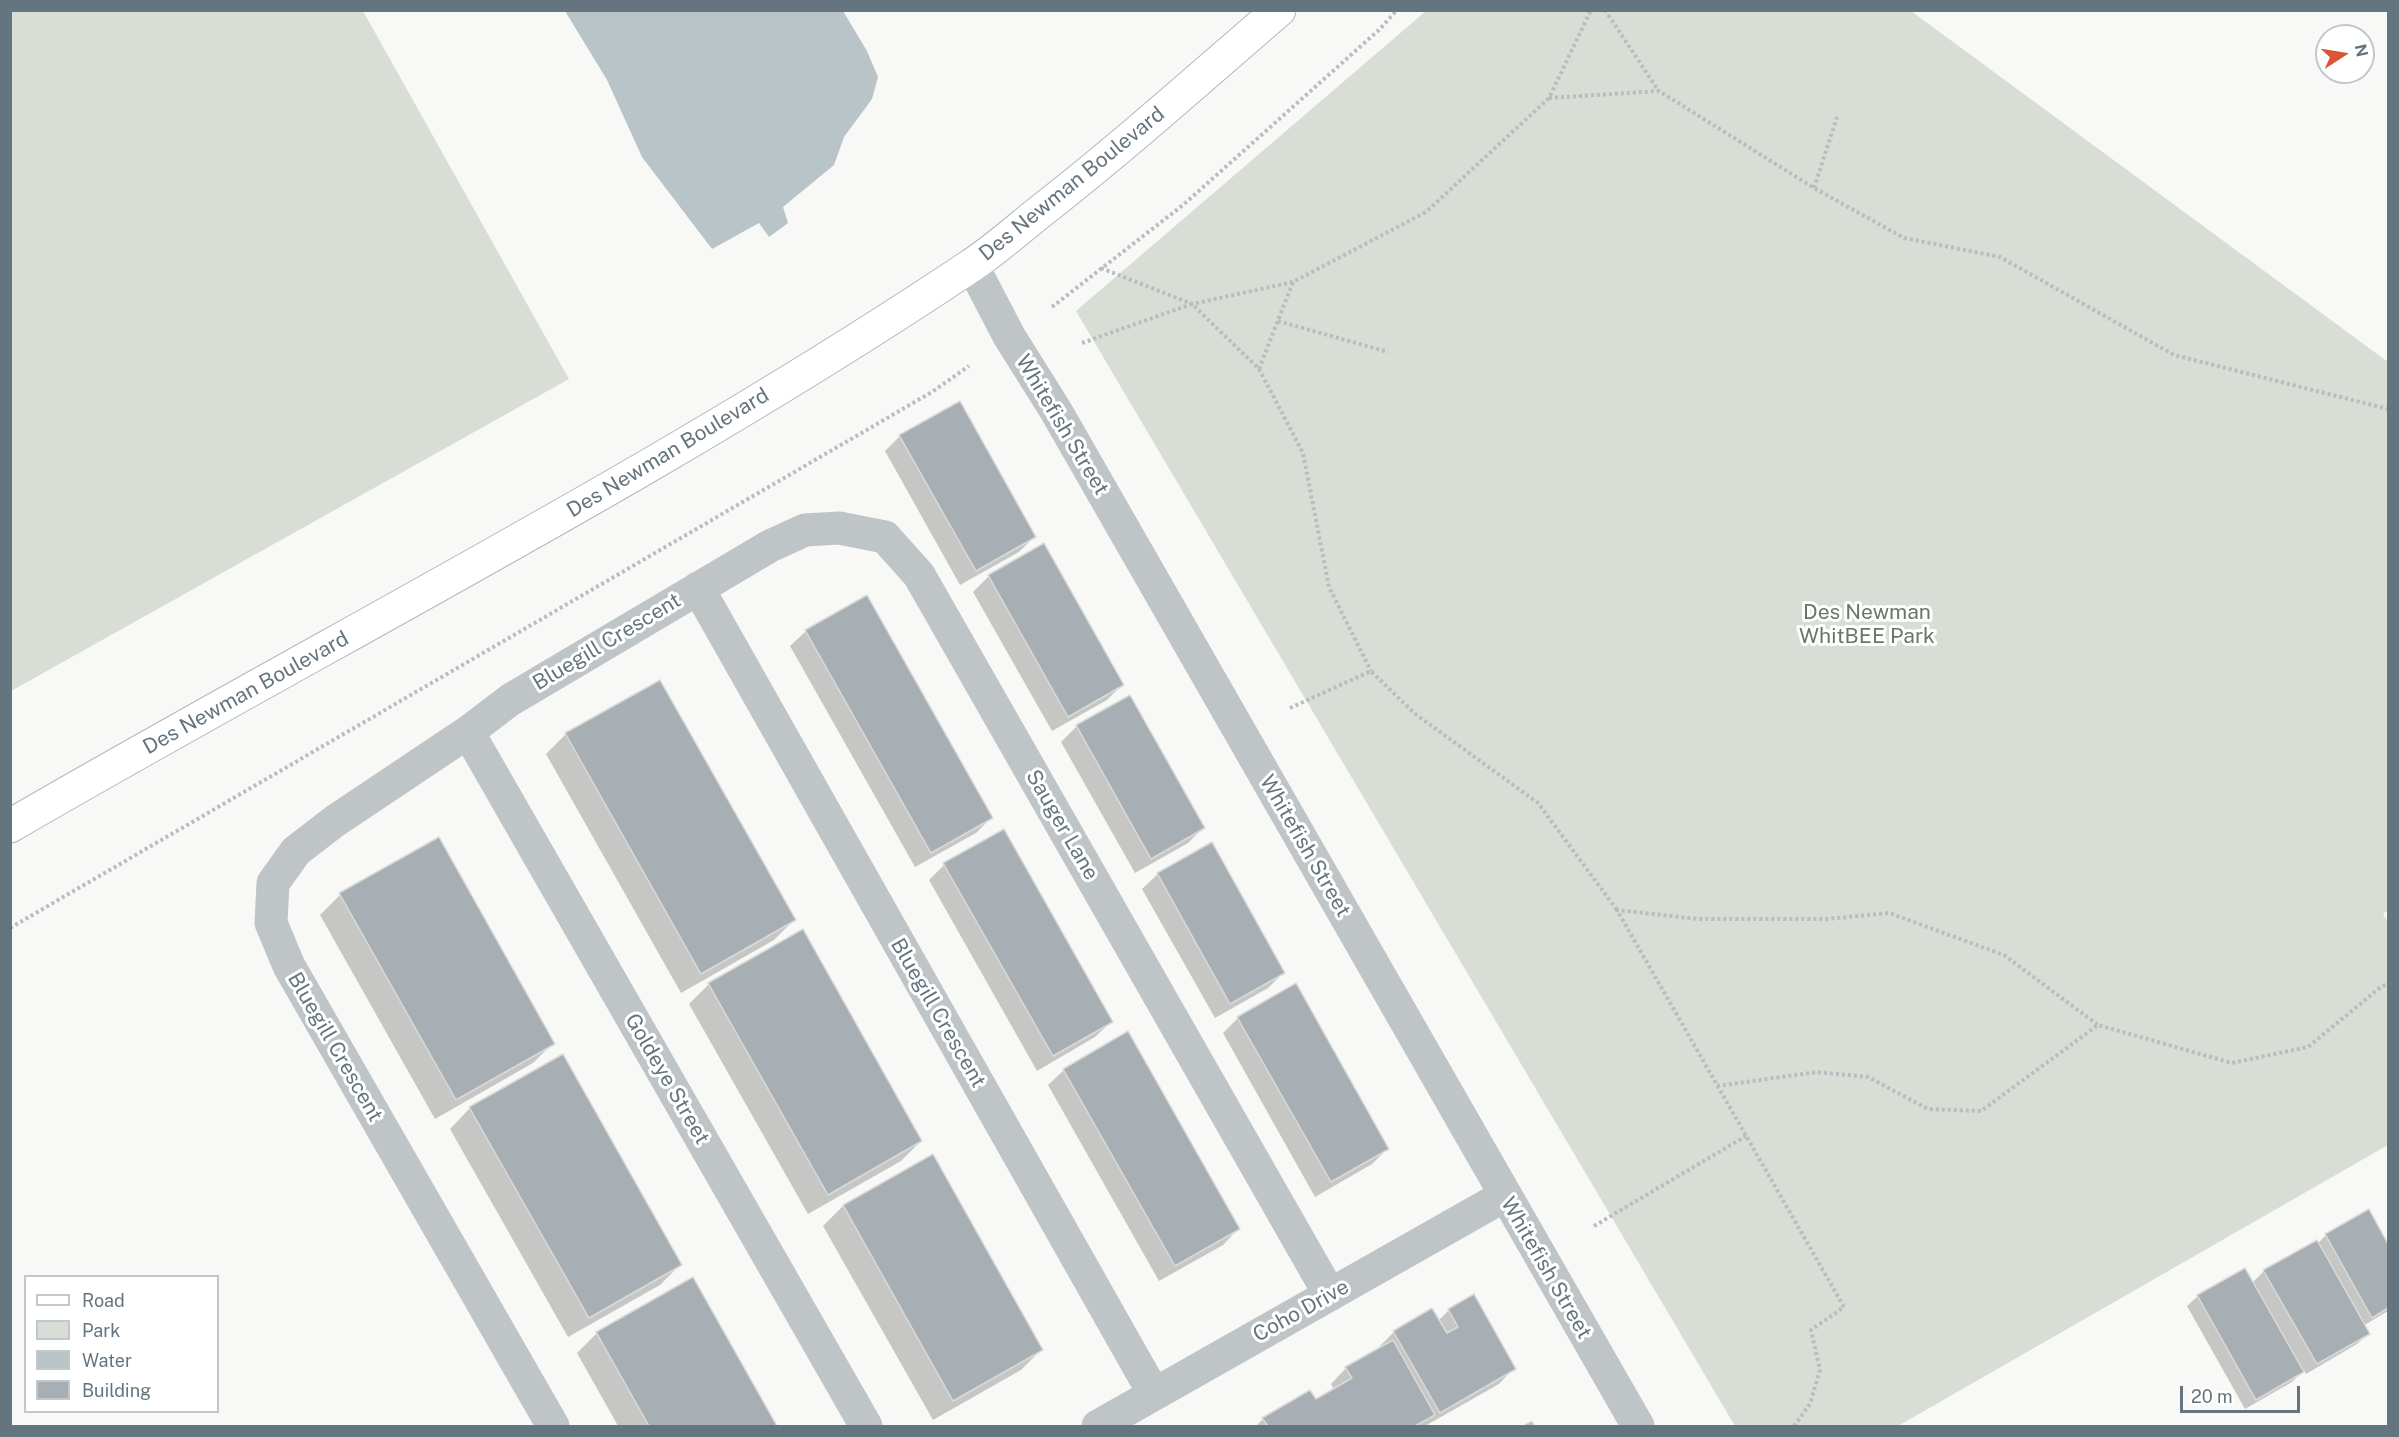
<!DOCTYPE html>
<html>
<head>
<meta charset="utf-8">
<style>
  body { margin:0 }
  #map { position:relative; width:2399px; height:1437px; overflow:hidden; background:#f8f8f6; font-family:"Public Sans",sans-serif }
  canvas { display:block }
  .frame { position:absolute; inset:0; border:12px solid #65757f; pointer-events:none }
  .legend { position:absolute; left:24px; top:1275px; width:195px; height:138px; box-sizing:border-box; background:#fff; border:2px solid #c1c8cc; margin:0; padding:8px 10px; list-style:none; font-size:18px; color:#65757f }
  .legend li { display:flex; align-items:center; gap:12px; height:30px }
  .legend b { width:30px; border:2px solid #c1c8cc }
  .north { position:absolute; left:2315px; top:24px; width:60px; height:60px; box-sizing:border-box; background:#fff; border:2px solid #c1c8cc; border-radius:50%; rotate:78deg; font-size:16px; font-weight:700; line-height:24px; text-align:center; color:#65757f }
  .north::after { content:''; display:block; margin:auto; width:21px; height:27px; background:#d95536; clip-path:polygon(50% 0,100% 100%,50% 72%,0 100%) }
  .scale { position:absolute; left:2180px; top:1386px; width:120px; height:27px; box-sizing:border-box; border:3px solid #65757f; border-top:0; padding-left:8px; font-size:18px; line-height:21px; white-space:nowrap; color:#65757f; -webkit-text-stroke:4px #fff; paint-order:stroke }
</style>
</head>
<body>
<div id="map">
<canvas width="2399" height="1437"></canvas>
<div class="frame"></div>
<ul class="legend">
<li><b style="height:8px;background:#fff"></b>Road</li>
<li><b style="height:16px;background:#d8ddd5"></b>Park</li>
<li><b style="height:16px;background:#b8c4c8"></b>Water</li>
<li><b style="height:16px;background:#a7afb5"></b>Building</li>
</ul>
<div class="north">N</div>
<div class="scale">20 m</div>
</div>
<script>
const c = document.querySelector('canvas').getContext('2d');
c.lineJoin = 'round';
function paint(path, color) {
  c.fillStyle = color;
  c.fill(path, 'evenodd');
}
function stroke(path, color, width, dash) {
  c.strokeStyle = color;
  c.lineWidth = width;
  c.lineCap = dash ? 'butt' : 'round';
  c.setLineDash(dash || []);
  c.stroke(path);
}
function drawText(font, color, halo, rows, align = 'center') {
  c.font = font + ' "Public Sans",sans-serif';
  c.lineWidth = 6;
  c.setLineDash([]);
  c.textBaseline = 'middle';
  c.strokeStyle = halo;
  c.fillStyle = color;
  for (const [text, x, y, turn = 0] of rows) {
    c.save();
    c.translate(x, y);
    c.rotate((+turn || 0) * Math.PI / 180);
    c.textAlign = isNaN(turn) ? turn : align;
    if (halo) c.strokeText(text, 0, 0);
    c.fillText(text, 0, 0);
    c.restore();
  }
}
paint(new Path2D(`
  M11,10L363,11L569,379L11,691Z
  M1426,11H1911L2388,362V910L2383,914L2388,922V1145L1898,1426H1735L1076,311Z`), '#d8ddd5');
paint(new Path2D(`
  M565,11H843L867,51L878,77L872,99L844,137L834,165L783,207L788,223L769,237L759,223L712,249L642,157L607,80Z`), '#b8c4c8');
paint(new Path2D(`
  M900,436L1034,537L1019,552L960,585L885,451Z
  M989,576L1122,685L1107,700L1052,731L973,592Z
  M806,631L991,818L976,833L915,867L790,646Z
  M1129,697L1203,828L1188,843L1135,873L1061,742L1077,726Z
  M566,734L794,920L774,940L681,993L546,754Z
  M944,865L1111,1022L1095,1037L1037,1071L929,880Z
  M1158,874L1283,973L1268,988L1215,1018L1142,889Z
  M340,895L553,1043L533,1063L435,1119L320,915Z
  M709,984L921,1141L901,1161L808,1214L689,1004Z
  M1238,1018L1387,1149L1372,1164L1315,1197L1223,1033Z
  M1064,1070L1238,1229L1223,1245L1159,1281L1048,1085Z
  M470,1108L680,1265L660,1285L568,1337L450,1129Z
  M933,1156L1041,1350L1021,1370L933,1420L823,1226L843,1206Z
  M2368,1211L2388,1247V1311L2363,1326L2368,1334L2357,1344L2306,1374L2304,1370L2292,1382L2245,1409L2187,1306L2198,1296L2252,1283L2264,1271L2317,1244L2326,1235Z
  M692,1279L775,1426H618L577,1353L597,1333Z
  M1449,1310L1514,1368L1499,1384L1425,1426H1256L1263,1419L1315,1401L1334,1390L1331,1384L1346,1368L1379,1349L1378,1348L1394,1332L1432,1311L1438,1321Z
  M1532,1421L1535,1426H1522Z`), '#0003');
const building = new Path2D(`
  M960,401L1036,537L976,571L899,435Z
  M1044,543L1124,685L1068,717L988,575Z
  M867,595L993,818L931,853L805,630Z
  M660,680L796,920L701,974L565,733Z
  M1130,695L1205,828L1151,859L1076,725Z
  M1004,829L1113,1022L1053,1056L943,863Z
  M439,837L555,1044L456,1100L339,893Z
  M1212,842L1285,973L1230,1004L1157,873Z
  M803,929L922,1141L828,1195L708,983Z
  M1296,983L1389,1149L1331,1182L1237,1017Z
  M1128,1031L1240,1229L1175,1266L1063,1069Z
  M563,1054L682,1265L589,1318L469,1107Z
  M933,1154L1043,1350L953,1401L843,1205Z
  M2369,1209L2388,1244V1308L2372,1318L2325,1234Z
  M2317,1240L2370,1334L2317,1364L2263,1270Z
  M2245,1268L2304,1372L2256,1400L2197,1295Z
  M693,1277L777,1426H649L596,1332Z
  M1474,1294L1516,1369L1440,1413L1393,1331L1432,1308L1447,1333L1458,1327L1448,1309Z
  M1393,1340L1435,1415L1415,1426H1268L1262,1418L1310,1390L1316,1399L1352,1378L1345,1367Z`);
paint(building, '#a7afb5');
stroke(building, '#dadad8', 1.5);
const secondary = new Path2D(`
  M10,826C330,640 661,473 969,267C994,251 1017,230 1041,211C1123,147 1200,78 1279,10`);
stroke(secondary, '#b2b8bc', 35);
stroke(new Path2D(`
  M1605,10L1658,90
  M1549,98L1659,91L1814,188L1904,238L2000,257L2174,355L2388,409
  M1814,188L1837,117
  M1101,268L1192,304L1293,282L1426,212L1549,98L1591,10
  M1052,307L1183,205L1379,30L1397,10
  M1278,321L1388,352
  M1082,343L1192,304L1259,369L1303,453L1329,587L1371,671
  M1259,369L1293,282
  M1290,708L1371,671L1414,713L1538,803L1617,910
  M10,928L932,392L969,366
  M1717,1086L1817,1072L1868,1077L1928,1109L1981,1111L2098,1025L2232,1063L2308,1047L2382,986L2388,984
  M1594,1226L1746,1136
  M1794,1426L1810,1404L1820,1370L1811,1330L1844,1307L1617,910L1698,919H1827L1889,913L2004,955L2098,1025`), '#babdbf', 4, [3, 3]);
stroke(new Path2D(`
  M972,265L1009,336L1056,411L1638,1426
  M698,588L1154,1394
  M468,732L866,1426
  M553,1426L289,966L271,923L273,883L296,851L335,821L468,732L510,700L770,546L805,530L839,528L885,537L919,575L1330,1295
  M1098,1426L1504,1196`), '#bfc4c7', 33);
stroke(secondary, '#fff', 33);
drawText('21px', '#65757f', '#fff', [
  ["Des Newman Boulevard",1072,184,-39],
  ["Whitefish Street",1062,425,59],
  ["Des Newman Boulevard",668,453,-31],
  ["Bluegill Crescent",607,642,-31],
  ["Des Newman Boulevard",246,693,-29],
  ["Sauger Lane",1062,825,60],
  ["Whitefish Street",1305,846,60],
  ["Bluegill Crescent",938,1013,60],
  ["Bluegill Crescent",335,1047,60],
  ["Goldeye Street",667,1079,60],
  ["Whitefish Street",1546,1268,60],
  ["Coho Drive",1301,1311,-29]
]);
drawText('21px', '#687864', '#fff', [
  ["Des Newman",1867,613],
  ["WhitBEE Park",1867,637]
]);
</script>
</body>
</html>
